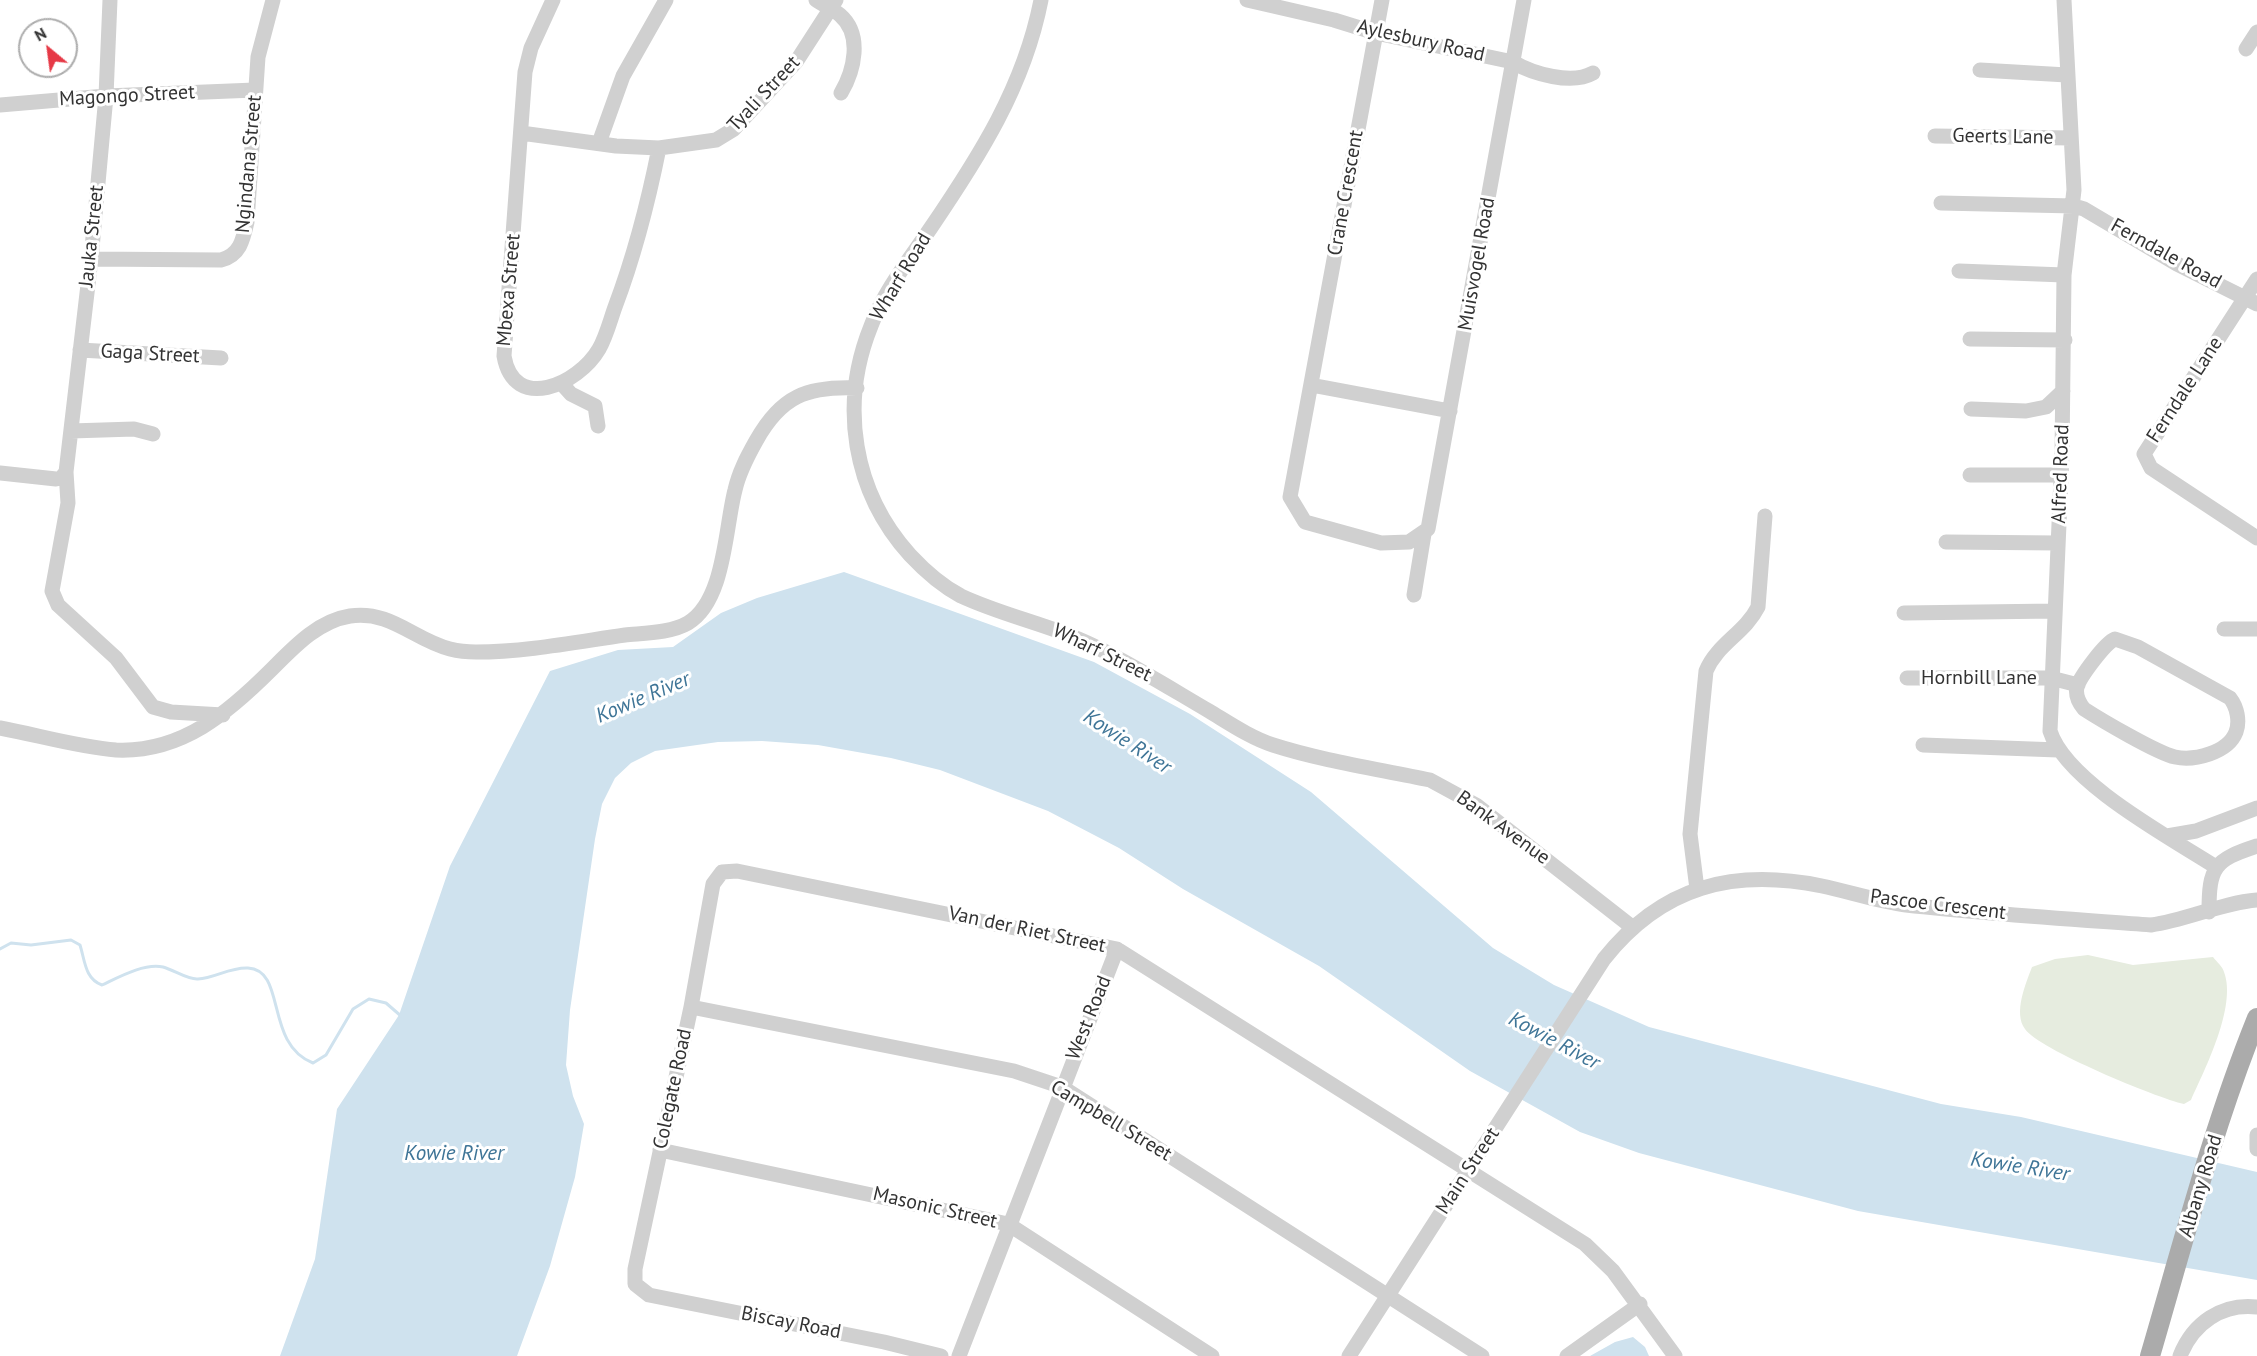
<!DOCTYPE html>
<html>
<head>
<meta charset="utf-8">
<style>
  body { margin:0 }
  #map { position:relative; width:2257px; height:1356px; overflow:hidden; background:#fff; font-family:"PT Sans",sans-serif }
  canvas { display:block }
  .north { position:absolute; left:18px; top:18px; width:60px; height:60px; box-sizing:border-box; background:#fff; border:2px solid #adadad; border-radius:50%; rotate:331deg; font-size:16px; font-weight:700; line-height:24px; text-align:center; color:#333 }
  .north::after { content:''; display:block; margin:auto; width:21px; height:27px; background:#e63946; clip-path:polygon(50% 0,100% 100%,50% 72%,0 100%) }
</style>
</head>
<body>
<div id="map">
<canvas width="2257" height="1356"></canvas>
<div class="north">N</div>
</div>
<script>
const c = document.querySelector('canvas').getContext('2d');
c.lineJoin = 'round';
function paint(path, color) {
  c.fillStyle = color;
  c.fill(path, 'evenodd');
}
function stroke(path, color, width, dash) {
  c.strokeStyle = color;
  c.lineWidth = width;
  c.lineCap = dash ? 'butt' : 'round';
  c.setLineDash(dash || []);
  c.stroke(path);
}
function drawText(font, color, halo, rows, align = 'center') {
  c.font = font + ' "PT Sans",sans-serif';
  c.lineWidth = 6;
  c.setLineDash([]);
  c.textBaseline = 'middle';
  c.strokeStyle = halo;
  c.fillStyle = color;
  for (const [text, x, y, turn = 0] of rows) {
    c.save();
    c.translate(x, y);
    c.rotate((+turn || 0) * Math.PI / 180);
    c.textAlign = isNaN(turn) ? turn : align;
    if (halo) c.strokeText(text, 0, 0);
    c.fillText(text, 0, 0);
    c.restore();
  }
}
paint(new Path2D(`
  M2088,955L2133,965L2213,957C2217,962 2223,967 2224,972C2237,1006 2205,1069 2191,1100L2184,1104C2157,1098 2038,1049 2025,1029C2013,1013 2026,983 2032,967L2055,959Z`), '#e6ecdf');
paint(new Path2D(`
  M844,572L1094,662L1190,714L1311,792L1493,948L1554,985L1649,1027L1941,1104L2021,1117L2257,1172V1280L1858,1211L1639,1153L1580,1132L1470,1071L1319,966L1183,889L1119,848L1048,811L940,770L891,758L818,745L762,741L718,742L655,751L631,763L615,778L602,804L595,839L570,1010L566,1065L573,1096L584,1124L575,1177L550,1266L517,1356H280L315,1259L337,1109L399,1015L450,866L550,671L618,650L673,647L721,613L757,598Z
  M1633,1337L1645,1347L1649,1356H1590L1615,1342Z`), '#cfe2ee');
stroke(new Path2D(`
  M0,949L11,943L31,945L71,940L80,945C85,961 85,979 102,985C119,977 144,963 163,967C174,970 188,980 198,979C215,978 230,967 248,968C287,970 264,1044 313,1063L326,1055L353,1009L369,999L386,1003L401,1016`), '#cfe2ee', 3);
stroke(new Path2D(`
  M553,0L531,48L525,72L504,356C514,413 578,385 599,349C606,337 610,321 615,307C635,254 648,203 659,148
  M816,0C823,5 833,9 840,15C863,35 854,71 841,93
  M1041,0C1024,87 979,157 930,229C909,260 884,291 871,326C839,405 853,492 910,555C924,570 942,586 961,596C1006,617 1056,626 1100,649C1138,668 1173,690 1209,711C1229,723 1251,738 1273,745C1323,761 1378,769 1430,780L1476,805L1632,927
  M1247,0L1334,20L1376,33L1513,62C1533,74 1572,85 1593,73
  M1382,0L1290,497L1305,522L1381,543L1409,542L1428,529L1524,0
  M2064,0L2074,190L2064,275L2062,455L2050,731C2066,782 2171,838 2216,867
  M2246,49L2257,32
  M1980,70L2067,75
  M0,105L106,96L255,90
  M521,133L616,146L659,148L716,140L734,129L796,62L836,0
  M1935,136L2071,138
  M599,143L623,76L666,0
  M1941,203L2074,206L2084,209L2177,264L2257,304
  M91,259L221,260C240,255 243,240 247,222L258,57L273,0
  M1959,271L2064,275
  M2257,279L2144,454L2151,468L2257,538
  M1970,339L2065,340
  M80,350L221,358
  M562,384L571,394L595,406L598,426
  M1311,385L1450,411
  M1971,409L2026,411L2046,407L2063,391
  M71,431L134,429L153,434
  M66,472L68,503L52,591L58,605L116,658L153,707L171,712L223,715
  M0,473L56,479L61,478L66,472L91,259L106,96L110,0
  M1970,475H2061
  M1946,542L2058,543
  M1414,595L1424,534
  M1904,613L2055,611
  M2224,629H2257
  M2115,639L2138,647L2230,698C2237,707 2240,721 2236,732C2228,753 2194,761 2175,757C2157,753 2101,720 2084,709C2079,703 2075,696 2077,687C2080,677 2105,643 2115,639Z
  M1907,678H2051L2078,685
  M0,728C38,735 78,747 116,750C182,753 229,712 272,669C294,647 318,621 350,616C391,610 414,640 450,649C458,651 468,652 476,652C525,652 576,642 625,635C644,633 671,633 688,623C725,601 725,528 735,490C739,472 747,457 756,441C781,396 807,386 857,388
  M1923,745L2058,750
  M2167,836L2196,831L2257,808
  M1697,889L1690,834L1706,671C1717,644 1745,633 1758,607L1765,516
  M2209,912C2209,867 2214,860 2257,846
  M691,1007L1014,1071L1062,1087L1482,1356
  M2257,1135V1149
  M660,1150L1008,1224L1212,1356
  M941,1356L884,1342L649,1295L635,1284V1269L691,1007L713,884L722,872L737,871L1117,949L1585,1244L1613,1271L1675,1356
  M959,1356L1117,949
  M1349,1356L1604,959C1662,886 1733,868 1822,886C1850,892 1877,901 1906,905C1988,914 2069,919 2151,925C2187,920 2221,903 2257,900
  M1567,1356L1640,1304
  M2180,1356C2193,1323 2222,1303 2257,1307`), '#d0d0d0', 15);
stroke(new Path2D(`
  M2150,1356C2183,1243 2213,1127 2257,1018`), '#ababab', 20);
drawText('20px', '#333', '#fff', [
  ["Aylesbury Road",1421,41,13],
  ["Tyali Street",764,94,-47],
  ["Magongo Street",127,96,-3],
  ["Geerts Lane",2003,137,1],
  ["Ngindana Street",249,164,-85],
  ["Crane Crescent",1346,193,-80],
  ["Jauka Street",92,236,-84],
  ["Ferndale Road",2166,254,29],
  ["Muisvogel Road",1477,264,-80],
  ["Wharf Road",901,277,-59],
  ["Mbexa Street",509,290,-85],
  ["Gaga Street",150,354,3],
  ["Ferndale Lane",2185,390,-57],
  ["Alfred Road",2061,474,-88],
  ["Wharf Street",1102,653,26],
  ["Hornbill Lane",1979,678],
  ["Bank Avenue",1503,828,36],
  ["Pascoe Crescent",1938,905,7],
  ["Van der Riet Street",1027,930,12],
  ["West Road",1089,1018,-68],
  ["Colegate Road",673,1089,-78],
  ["Campbell Street",1111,1121,31],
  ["Main Street",1468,1171,-57],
  ["Albany Road",2201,1186,-73],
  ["Masonic Street",935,1208,13],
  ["Biscay Road",791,1323,11]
]);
drawText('italic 21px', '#3f7597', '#fff', [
  ["Kowie River",643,698,-23],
  ["Kowie River",1127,742,33],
  ["Kowie River",1554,1041,28],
  ["Kowie River",454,1154],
  ["Kowie River",2020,1167,9]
]);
</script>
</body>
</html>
